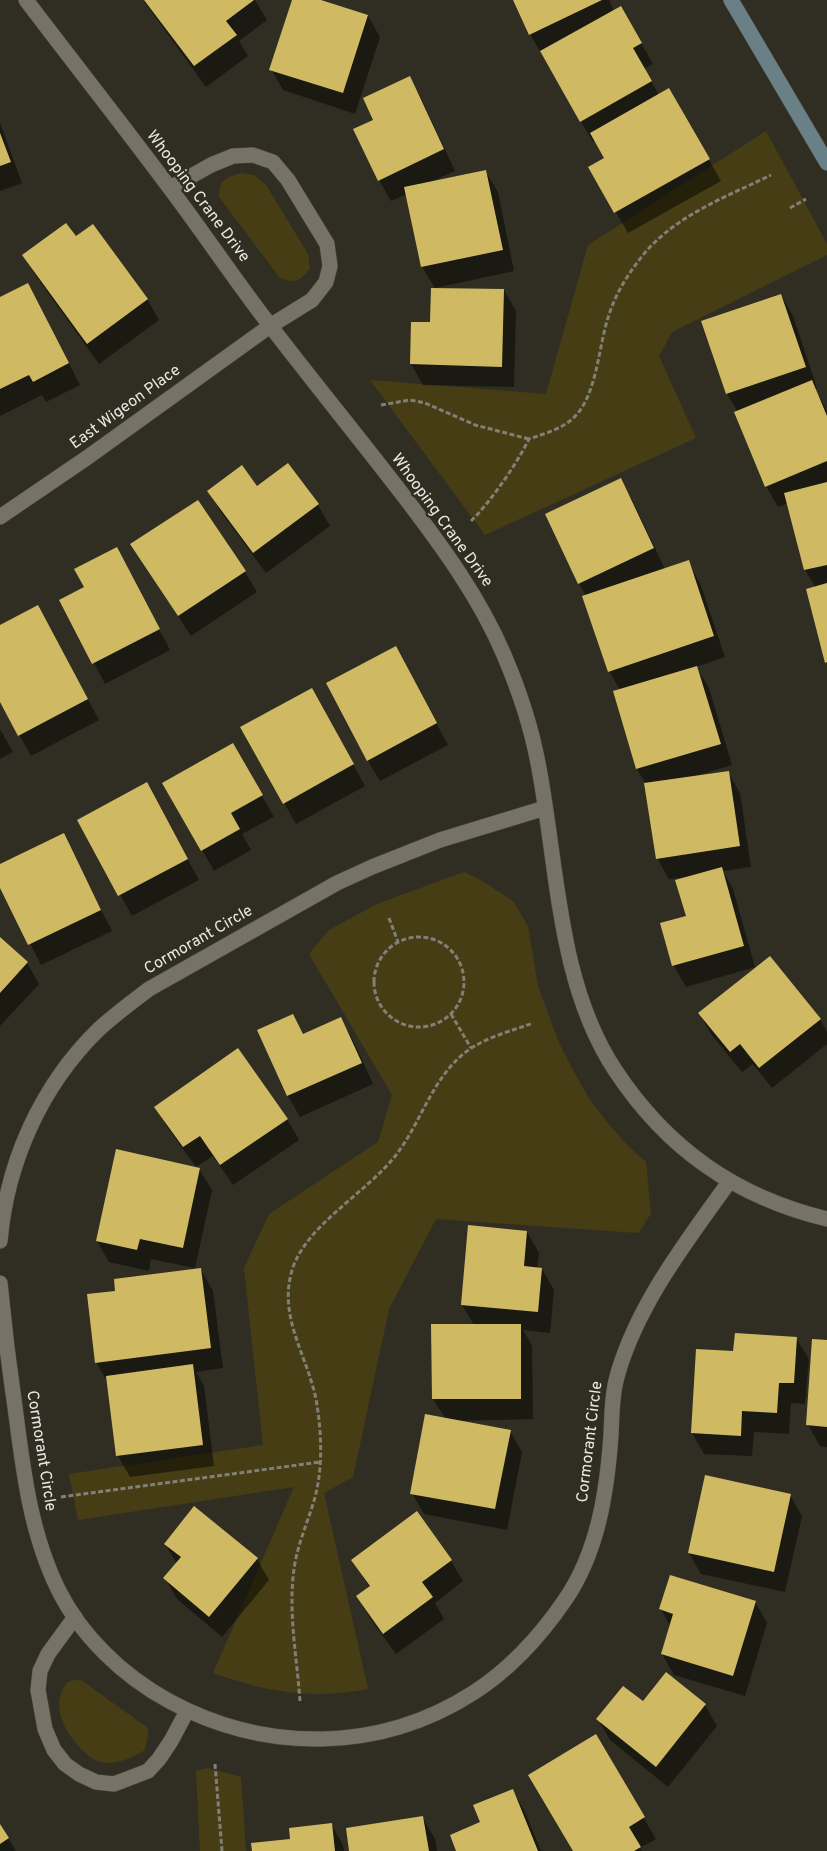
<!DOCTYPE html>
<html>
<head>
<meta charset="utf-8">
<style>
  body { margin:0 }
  canvas { display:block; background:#302e22 }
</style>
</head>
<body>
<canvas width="827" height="1851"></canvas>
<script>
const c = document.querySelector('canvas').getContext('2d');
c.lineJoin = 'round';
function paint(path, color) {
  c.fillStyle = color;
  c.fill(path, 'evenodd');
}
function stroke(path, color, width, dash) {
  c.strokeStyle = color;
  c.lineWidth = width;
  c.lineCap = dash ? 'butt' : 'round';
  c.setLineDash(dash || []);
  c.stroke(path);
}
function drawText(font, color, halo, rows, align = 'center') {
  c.font = font + ' Overpass,sans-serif';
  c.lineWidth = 5;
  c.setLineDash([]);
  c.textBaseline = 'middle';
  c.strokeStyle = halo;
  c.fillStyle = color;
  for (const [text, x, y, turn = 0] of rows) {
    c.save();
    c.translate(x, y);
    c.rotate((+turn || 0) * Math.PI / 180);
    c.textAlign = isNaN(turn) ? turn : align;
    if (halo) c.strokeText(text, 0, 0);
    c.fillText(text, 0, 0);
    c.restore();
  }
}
paint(new Path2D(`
  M766,131L827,244V255L672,332L659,356L696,438L485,535L370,380L546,394L588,245Z
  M240,173L254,175L266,185L308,254L310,269C300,281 296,284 280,278L219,197C220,179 224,179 240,173Z
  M464,872L479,879L513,901L528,926L538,986L559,1043L574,1072L590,1100L607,1122L629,1147L646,1162L651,1214L638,1233L436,1219L389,1309L353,1477L324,1493L368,1689C310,1700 268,1692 213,1673L294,1487L78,1520L69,1474L263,1445L244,1268L269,1214L378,1142L392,1095L309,954L329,930L377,904Z
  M81,1680L148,1728V1735L145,1750C133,1757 115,1766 101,1762C87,1759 66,1734 62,1720C59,1711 58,1703 61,1694C62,1690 66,1683 70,1681C73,1680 78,1680 81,1680Z
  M208,1768L241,1777L246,1851H200L196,1771Z`), '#463d14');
paint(new Path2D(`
  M143,0H255L267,20L239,41L248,56L206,87Z
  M294,0H317L368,16L380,37L355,114L283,90L271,69Z
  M514,0H609L614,11L621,7L653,64L644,69L659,95L669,90L721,181L628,233L590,168L606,159L595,141L593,142L530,34Z
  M409,77L421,98L455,171L433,181L485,171L498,192L514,271L435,288L422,267L407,194L391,201L379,180L375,120Z
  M0,123L22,183L0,191Z
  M75,238L147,299L159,320L99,364L36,276L24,255Z
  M28,285L80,385L46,402L42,395L0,416V299Z
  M504,290L516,311L514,387L423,385L411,364L431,324Z
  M781,295L793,316L817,388L815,389L827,411V663L816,588L805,570L788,503L778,507L766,486L738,412L727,394L703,321Z
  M620,479L632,500L665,569L688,562L700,583L725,657L696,667L709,688L732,765L699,775L700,776L728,772L740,793L751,867L723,871L733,889L755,967L686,987L674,966L661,924L687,917V877L669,879L657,858L646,784L637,769L615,692L620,690L609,671L586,596L579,583Z
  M257,488L318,505L330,526L266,573L221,512L209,491Z
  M131,544L245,572L257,592L191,636Z
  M129,570L170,650L105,684L61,600Z
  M0,626L49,627L99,720L31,756L0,700Z
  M407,669L448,745L380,781L368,761Z
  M323,710L365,786L296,824L241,727Z
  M0,729L13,752L0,759Z
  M233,745L274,817L242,834L251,850L214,871L164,783Z
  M158,805L199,880L132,916L79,820Z
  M63,835L112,931L41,965L0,885V865Z
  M0,939L27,963L39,984L0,1026Z
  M699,1013L820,1019L827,1032V1044L772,1088L753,1064L742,1072L711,1034Z
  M293,1016L304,1035L341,1019L353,1040L373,1084L300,1117L288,1096L259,1031Z
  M156,1107L287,1119L299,1140L233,1185L213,1156L196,1167L168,1128Z
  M117,1150L199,1169L212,1190L195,1268L151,1259L149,1271L109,1262L97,1241Z
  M527,1232L539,1253L537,1269H542L554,1290L550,1333L523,1330L532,1346L533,1419L458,1421L510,1431L522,1452L507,1530L424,1514L412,1493L445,1418L433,1399L432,1326L474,1325L462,1305Z
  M201,1270L213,1291L223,1368L196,1372L204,1386L214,1466L130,1477L118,1456L108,1383L96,1362L117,1292Z
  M796,1338L809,1359L805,1404L791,1403L789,1434L754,1432L752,1456L704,1454L692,1433L735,1352Z
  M827,1341V1447L820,1446L808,1425Z
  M790,1495L802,1516L785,1592L701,1574L689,1553Z
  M195,1508L257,1559L269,1580L222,1637L177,1599L165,1578L177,1564L165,1544Z
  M417,1513L451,1561L463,1581L435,1603L444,1619L396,1654L370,1618L357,1597L370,1588L352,1560Z
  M755,1602L767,1623L745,1696L674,1675L662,1654L670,1626L661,1609Z
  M666,1674L705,1705L717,1726L668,1787L610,1740L598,1719L643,1703Z
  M596,1736L656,1839L640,1848L642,1851H574Z
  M513,1791L525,1812L541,1851H457Z
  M423,1818L435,1839L437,1851H351Z
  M331,1824L343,1845L344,1851H253L292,1840Z
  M0,1826L8,1838L16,1851H0Z`), '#0007');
paint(new Path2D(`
  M144,0H254L226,21L237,35L194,66Z
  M292,0H321L368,15L343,93L269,70Z
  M513,0H602L529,35Z
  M621,6L642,43L633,48L652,81L580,122L540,51Z
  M410,76L444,149L378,181L353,129L373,120L363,98Z
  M669,88L710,159L614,213L588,167L604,158L590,133Z
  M0,133L11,162L0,166Z
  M486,170L503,250L421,267L404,187Z
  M66,223L76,236L93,224L148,299L87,344L22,255Z
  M28,283L69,363L33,382L29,375L0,389V297Z
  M431,288L504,289L502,367L410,364L411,322H430Z
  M781,294L806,367L726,394L701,321Z
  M812,380L827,416V461L765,487L734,412Z
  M288,463L319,504L253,553L207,491L242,465L257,486Z
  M621,478L654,548L578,584L545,514Z
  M827,482V565L804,570L784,493Z
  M198,500L246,571L178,616L130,544Z
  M117,547L160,629L92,664L59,600L84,587L74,569Z
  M689,560L714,636L608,672L582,596Z
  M827,583V662L825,663L806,589Z
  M38,605L88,699L18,736L0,702V625Z
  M396,646L437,723L367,761L326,683Z
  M697,666L721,744L636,769L613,691Z
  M312,688L354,764L283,804L240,727Z
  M233,743L263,795L231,813L240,829L201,851L162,783Z
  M729,771L740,846L656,859L644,783Z
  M147,782L188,859L118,896L77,820Z
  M64,833L101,910L28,945L0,888V864Z
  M722,867L744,946L672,966L660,923L686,916L675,880Z
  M0,937L28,962L0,993Z
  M770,956L821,1019L759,1068L740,1044L730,1052L698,1013Z
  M293,1014L303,1034L341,1017L362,1063L287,1096L257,1030Z
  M238,1048L288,1119L220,1165L200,1136L183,1147L154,1107Z
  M116,1149L200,1168L183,1248L140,1239L137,1250L96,1241Z
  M468,1225L527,1231L524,1266L542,1268L538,1312L461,1305Z
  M201,1268L211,1348L95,1363L87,1294L115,1291L114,1279Z
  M431,1324H521V1399H432Z
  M735,1333L797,1337L794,1383H779L777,1413L742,1411L741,1436L691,1433L696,1349L733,1351Z
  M812,1339L827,1340V1427L806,1425Z
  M193,1364L203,1445L116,1456L106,1376Z
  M425,1414L511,1430L495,1509L410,1494Z
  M705,1475L791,1494L774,1572L688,1553Z
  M194,1506L258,1558L209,1617L163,1578L181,1557L164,1544Z
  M417,1511L452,1560L422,1582L433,1597L383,1634L356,1596L370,1586L351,1560Z
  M670,1575L756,1601L733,1676L661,1654L673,1614L659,1609Z
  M666,1672L706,1704L656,1767L596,1719L623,1686L643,1701Z
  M596,1734L645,1817L629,1827L641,1847L634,1851H573L528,1775Z
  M513,1789L538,1851H456L450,1835L480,1822L473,1805Z
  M423,1816L429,1851H349L346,1828Z
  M332,1823L335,1851H252L251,1843L290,1839L289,1828Z
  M0,1824L9,1838L0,1844Z`), '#cfba63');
const street = new Path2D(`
  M26,0C73,62 122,124 169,187C204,233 236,282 272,328C315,384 360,439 403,495C441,545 479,596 504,655C519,690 531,726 538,763C558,865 557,982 615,1070C667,1149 736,1197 827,1219
  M0,517L88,457L270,326L312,300L326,282L330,266L327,244L288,180L273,162L253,155L233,156L211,165L170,188
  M0,1241C7,1162 41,1086 98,1030C114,1015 132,1002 149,989L337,883L372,867L440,840L545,808
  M0,1283C4,1325 9,1366 15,1407C23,1469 30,1532 58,1589C81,1636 123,1676 169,1701C265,1753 379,1753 473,1693C509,1670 541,1635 565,1600C598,1552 607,1492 611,1435C612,1414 612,1393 618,1373C639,1302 687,1241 729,1182
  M75,1617L48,1654L40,1671L38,1690L45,1729L54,1750L65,1764L79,1774L96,1782L114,1784L148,1771L159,1759L171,1741L187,1711`);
const secondary = new Path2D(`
  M731,0L827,163`);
stroke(street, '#4a493e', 16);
stroke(secondary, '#4a493e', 16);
stroke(new Path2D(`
  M790,208L806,199
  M381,405L410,400L425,403L475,425L529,439
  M471,521C492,500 516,465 529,439C543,434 559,430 571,420C597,399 598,348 608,318C615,294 628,274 643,255C676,215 726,197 771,175
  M389,918L398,942
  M374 982a45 45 0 1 1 90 0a45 45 0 1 1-90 0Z
  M451,1014L471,1048
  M61,1497L320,1462
  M300,1701C297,1658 288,1613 294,1569C297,1547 306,1526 313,1504C323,1473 322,1437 317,1405C310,1360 279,1321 291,1274C302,1227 367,1193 396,1155C420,1124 431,1082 461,1056C481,1038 509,1032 533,1023
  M215,1764L222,1851`), '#828076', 3, [5, 2.5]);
stroke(street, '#767366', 15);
stroke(secondary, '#688086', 15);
drawText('16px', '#eae9e1', '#302e22', [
  ["Whooping Crane Drive",197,197,53],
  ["East Wigeon Place",126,408,-36],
  ["Whooping Crane Drive",441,521,54],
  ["Cormorant Circle",199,941,-30],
  ["Cormorant Circle",591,1442,-83],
  ["Cormorant Circle",40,1451,81]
]);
</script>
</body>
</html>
